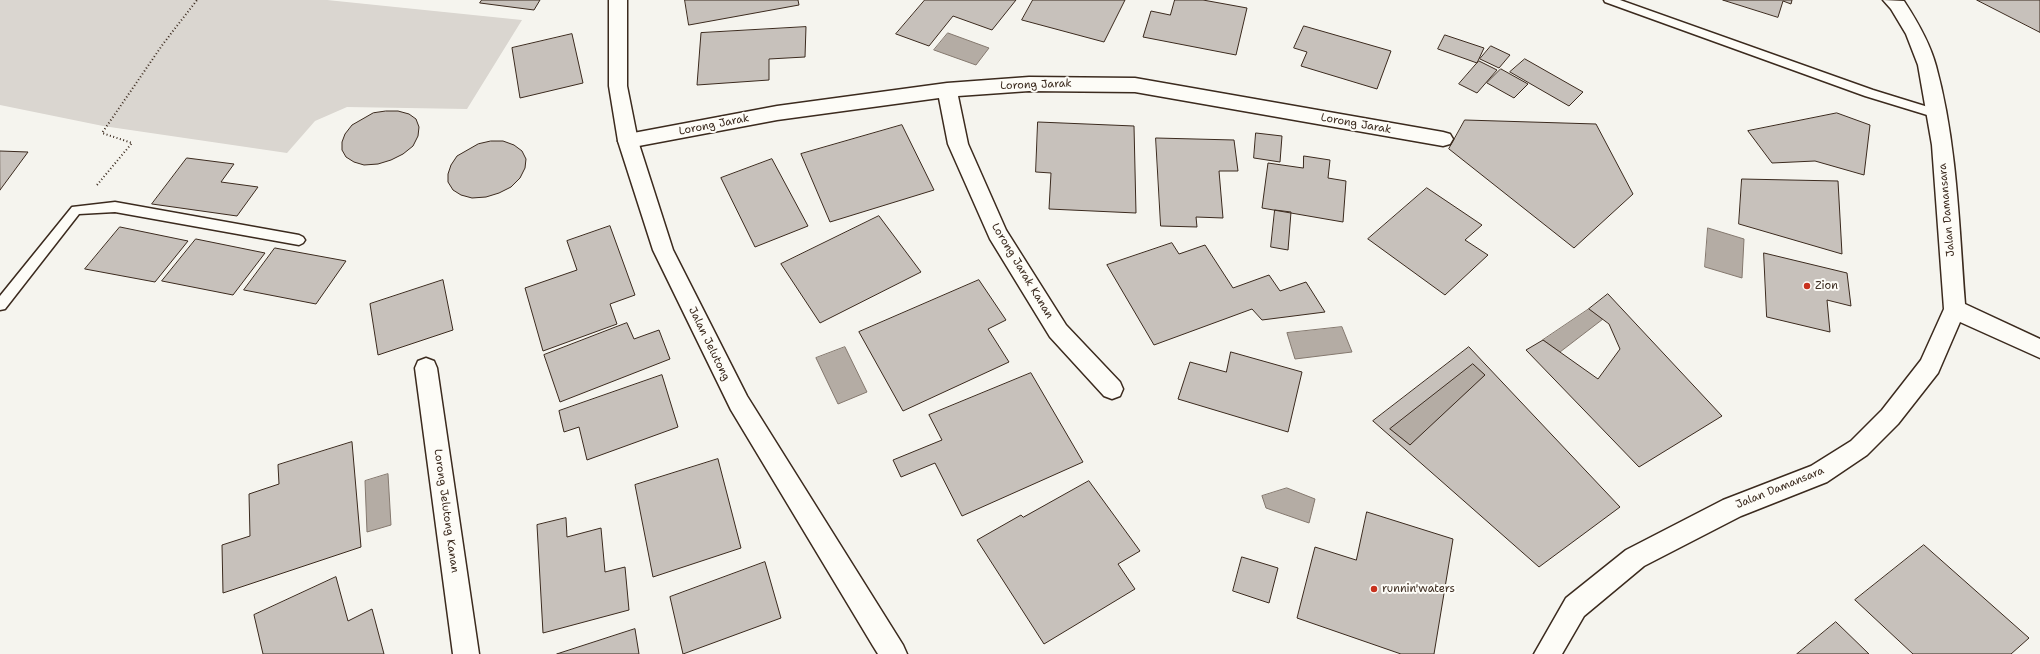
<!DOCTYPE html>
<html>
<head>
<meta charset="utf-8">
<style>
  body { margin:0 }
  canvas { display:block; background:#f5f4ee }
</style>
</head>
<body>
<canvas width="2040" height="654"></canvas>
<script>
const c = document.querySelector('canvas').getContext('2d');
c.lineJoin = 'round';
function paint(path, color) {
  c.fillStyle = color;
  c.fill(path, 'evenodd');
}
function stroke(path, color, width, dash) {
  c.strokeStyle = color;
  c.lineWidth = width;
  c.lineCap = dash ? 'butt' : 'round';
  c.setLineDash(dash || []);
  c.stroke(path);
}
function drawText(font, color, halo, rows, align = 'center') {
  c.font = font + ' "Shantell Sans",sans-serif';
  c.lineWidth = 4;
  c.setLineDash([]);
  c.textBaseline = 'middle';
  c.strokeStyle = halo;
  c.fillStyle = color;
  for (const [text, x, y, turn = 0] of rows) {
    c.save();
    c.translate(x, y);
    c.rotate((+turn || 0) * Math.PI / 180);
    c.textAlign = isNaN(turn) ? turn : align;
    if (halo) c.strokeText(text, 0, 0);
    c.fillText(text, 0, 0);
    c.restore();
  }
}
paint(new Path2D(`
  M0,0H327L522,20L467,109L347,107L315,121L287,153L103,126L0,105Z`), '#dad6d0');
const water = new Path2D(`
  M948,33L989,48L976,65L934,50Z
  M1708,228L1744,239L1742,278L1705,267Z
  M1589,309L1603,319L1560,352L1543,340Z
  M1342,327L1352,352L1295,359L1287,333Z
  M845,347L867,392L838,404L816,358Z
  M1473,364L1485,375L1410,445L1390,429Z
  M388,474L391,525L367,532L365,481Z
  M1287,488L1315,499L1309,523L1266,508L1262,496Z`);
paint(water, '#b4aca4');
stroke(water, '#84786e', 1);
const building = new Path2D(`
  M482,0H540L534,10L480,3Z
  M685,0H798L799,5L689,25Z
  M925,0H1016L992,30L953,16L929,46L896,34Z
  M1033,0H1125L1104,42L1022,20Z
  M1175,0H1203L1247,8L1236,55L1143,37L1151,11L1170,15Z
  M1723,0H1792L1791,4L1783,1L1778,17Z
  M1977,0H2040V32Z
  M1304,26L1391,51L1377,89L1301,66L1307,52L1294,48Z
  M806,27L805,57L769,59V80L697,85L701,33Z
  M572,34L583,83L520,98L512,48Z
  M1445,35L1484,48L1477,63L1438,49Z
  M1491,46L1510,55L1499,68L1480,59Z
  M1525,59L1583,92L1569,106L1510,72Z
  M1479,61L1497,70L1477,93L1459,84Z
  M1501,69L1528,84L1514,98L1487,83Z
  M386,111H398L409,114L416,119L419,127L418,136L413,146L403,154L391,160L378,164L364,165L354,162L346,157L342,150V142L345,134L352,125L373,113Z
  M1837,113L1870,125L1864,175L1815,161L1772,163L1748,131Z
  M1465,120L1596,124L1633,194L1574,248L1449,149Z
  M1038,122L1134,126L1136,213L1049,209L1051,173L1036,172Z
  M902,125L934,190L830,222L801,154Z
  M1256,133L1282,136L1280,162L1254,158Z
  M1156,138L1234,140L1238,171H1219L1223,218L1196,217L1197,227L1161,226Z
  M491,141H503L514,145L522,151L526,159L525,168L520,178L511,187L499,193L486,197L472,198L461,195L453,190L448,182V174L451,165L457,156L478,144Z
  M0,151L28,152L0,190Z
  M1304,156L1330,160L1328,178L1346,181L1343,222L1262,208L1268,163L1303,168Z
  M187,158L234,164L221,182L258,187L237,216L152,204Z
  M772,159L808,226L755,247L721,178Z
  M1742,179L1838,181L1842,254L1739,224Z
  M1427,188L1482,225L1465,240L1488,255L1445,295L1368,239Z
  M1275,210L1291,212L1288,250L1271,247Z
  M879,216L921,272L820,323L781,264Z
  M610,226L635,295L610,304L617,324L543,351L525,288L577,270L567,241Z
  M120,227L188,241L155,282L85,269Z
  M196,239L265,253L233,295L162,281Z
  M1172,243L1179,254L1205,245L1233,288L1269,275L1280,291L1306,282L1325,312L1262,320L1252,309L1154,345L1107,265Z
  M275,248L346,261L316,304L244,290Z
  M1764,253L1847,273L1851,306L1827,300L1830,332L1767,317Z
  M443,280L453,330L378,355L370,304Z
  M979,280L1006,320L988,329L1009,362L903,411L859,332Z
  M1608,294L1722,416L1639,467L1526,350L1543,340L1598,379L1620,349L1609,324L1589,309Z
  M627,323L634,339L659,330L670,359L560,402L544,355Z
  M1469,347L1620,507L1539,567L1373,421ZM1473,364L1485,375L1410,445L1390,429Z
  M1231,352L1302,372L1288,432L1178,399L1190,362L1226,372Z
  M1031,373L1083,462L962,516L935,463L901,477L893,460L942,440L929,415Z
  M662,375L678,427L587,460L579,427L564,432L559,411Z
  M352,442L361,547L223,593L222,545L250,536L249,494L279,484L278,465Z
  M718,459L741,548L653,577L635,485Z
  M1089,481L1140,551L1118,564L1135,589L1044,644L977,540L1021,515L1023,517Z
  M1367,512L1453,539L1434,654H1401L1297,618L1315,547L1356,560Z
  M566,518L567,537L601,528L605,572L625,567L629,610L543,633L537,525Z
  M1924,545L2029,638L2011,654H1913L1855,600Z
  M1242,557L1278,568L1269,603L1233,591Z
  M765,562L781,618L683,654L670,597Z
  M336,577L348,621L372,609L384,654H263L254,615Z
  M1836,622L1869,654H1797Z
  M635,629L639,654H557Z`);
paint(building, '#c7c1bb');
stroke(building, '#3b2a1e', 1);
const lane = new Path2D(`
  M1604,0H1620L1873,90L1941,111L1943,114L1937,118L1865,96L1605,2Z
  M115,202L299,235L303,237L305,240L303,243L299,245L115,212L79,214L5,309L0,310V296L72,207Z`);
const street = new Path2D(`
  M1883,0L1904,1C1917,21 1930,43 1936,66C1957,143 1959,225 1965,304L2040,339V358L1960,322L1938,373L1898,424L1867,455L1827,482L1741,516L1644,566L1584,616L1562,654H1534L1566,598L1626,550L1723,500L1811,466L1851,441L1882,410L1921,360L1944,309L1932,145L1918,65L1906,34L1891,9Z
  M1029,77L1135,78L1443,132L1450,134L1453,139L1450,144L1443,146L1135,92L1029,91L958,96L968,144L1006,230L1066,325L1120,382L1123,389L1120,396L1112,399L1104,396L1050,337L990,239L948,144L939,98L777,120L628,148L621,146L618,141L621,136L628,134L777,106L947,83Z
  M426,358L434,361L437,368L479,654H453L415,368L418,361Z`);
const secondary = new Path2D(`
  M609,0H627V86L638,141L673,250L747,396L903,645L907,654H878L873,646L731,410L653,250L618,141L609,86Z`);
stroke(lane, '#3b2a1e', 3);
stroke(street, '#3b2a1e', 3);
stroke(secondary, '#3b2a1e', 3);
stroke(new Path2D(`
  M97,185L132,143L102,133L163,44L197,0`), '#3b2a1e', 2, [1, 2.5]);
paint(lane, '#fdfcf7');
paint(street, '#fdfcf7');
paint(secondary, '#fdfcf7');
for (const [x, y, r, color] of [
  [1807,286,4,"#c8321e"],
  [1374,589,4,"#c8321e"]
]) {
  const dot = new Path2D();
  dot.arc(x, y, r, 0, 2 * Math.PI);
  c.fillStyle = color;
  c.fill(dot);
  stroke(dot, '#fdfcf7', 1.5);
}
drawText('11px', '#3b2a1e', '#fdfcf7', [
  ["Lorong Jarak",1036,85,-2],
  ["Lorong Jarak",1356,124,10],
  ["Lorong Jarak",714,125,-11],
  ["Jalan Damansara",1947,210,-95],
  ["Lorong Jarak Kanan",1022,271,59],
  ["Jalan Jelutong",709,344,64],
  ["Jalan Damansara",1780,488,-22],
  ["Lorong Jelutong Kanan",446,511,82]
]);
drawText('11px', '#3b2a1e', '#fdfcf7', [
  ["Zion",1815,286],
  ["runnin'waters",1382,589]
], 'left');
</script>
</body>
</html>
